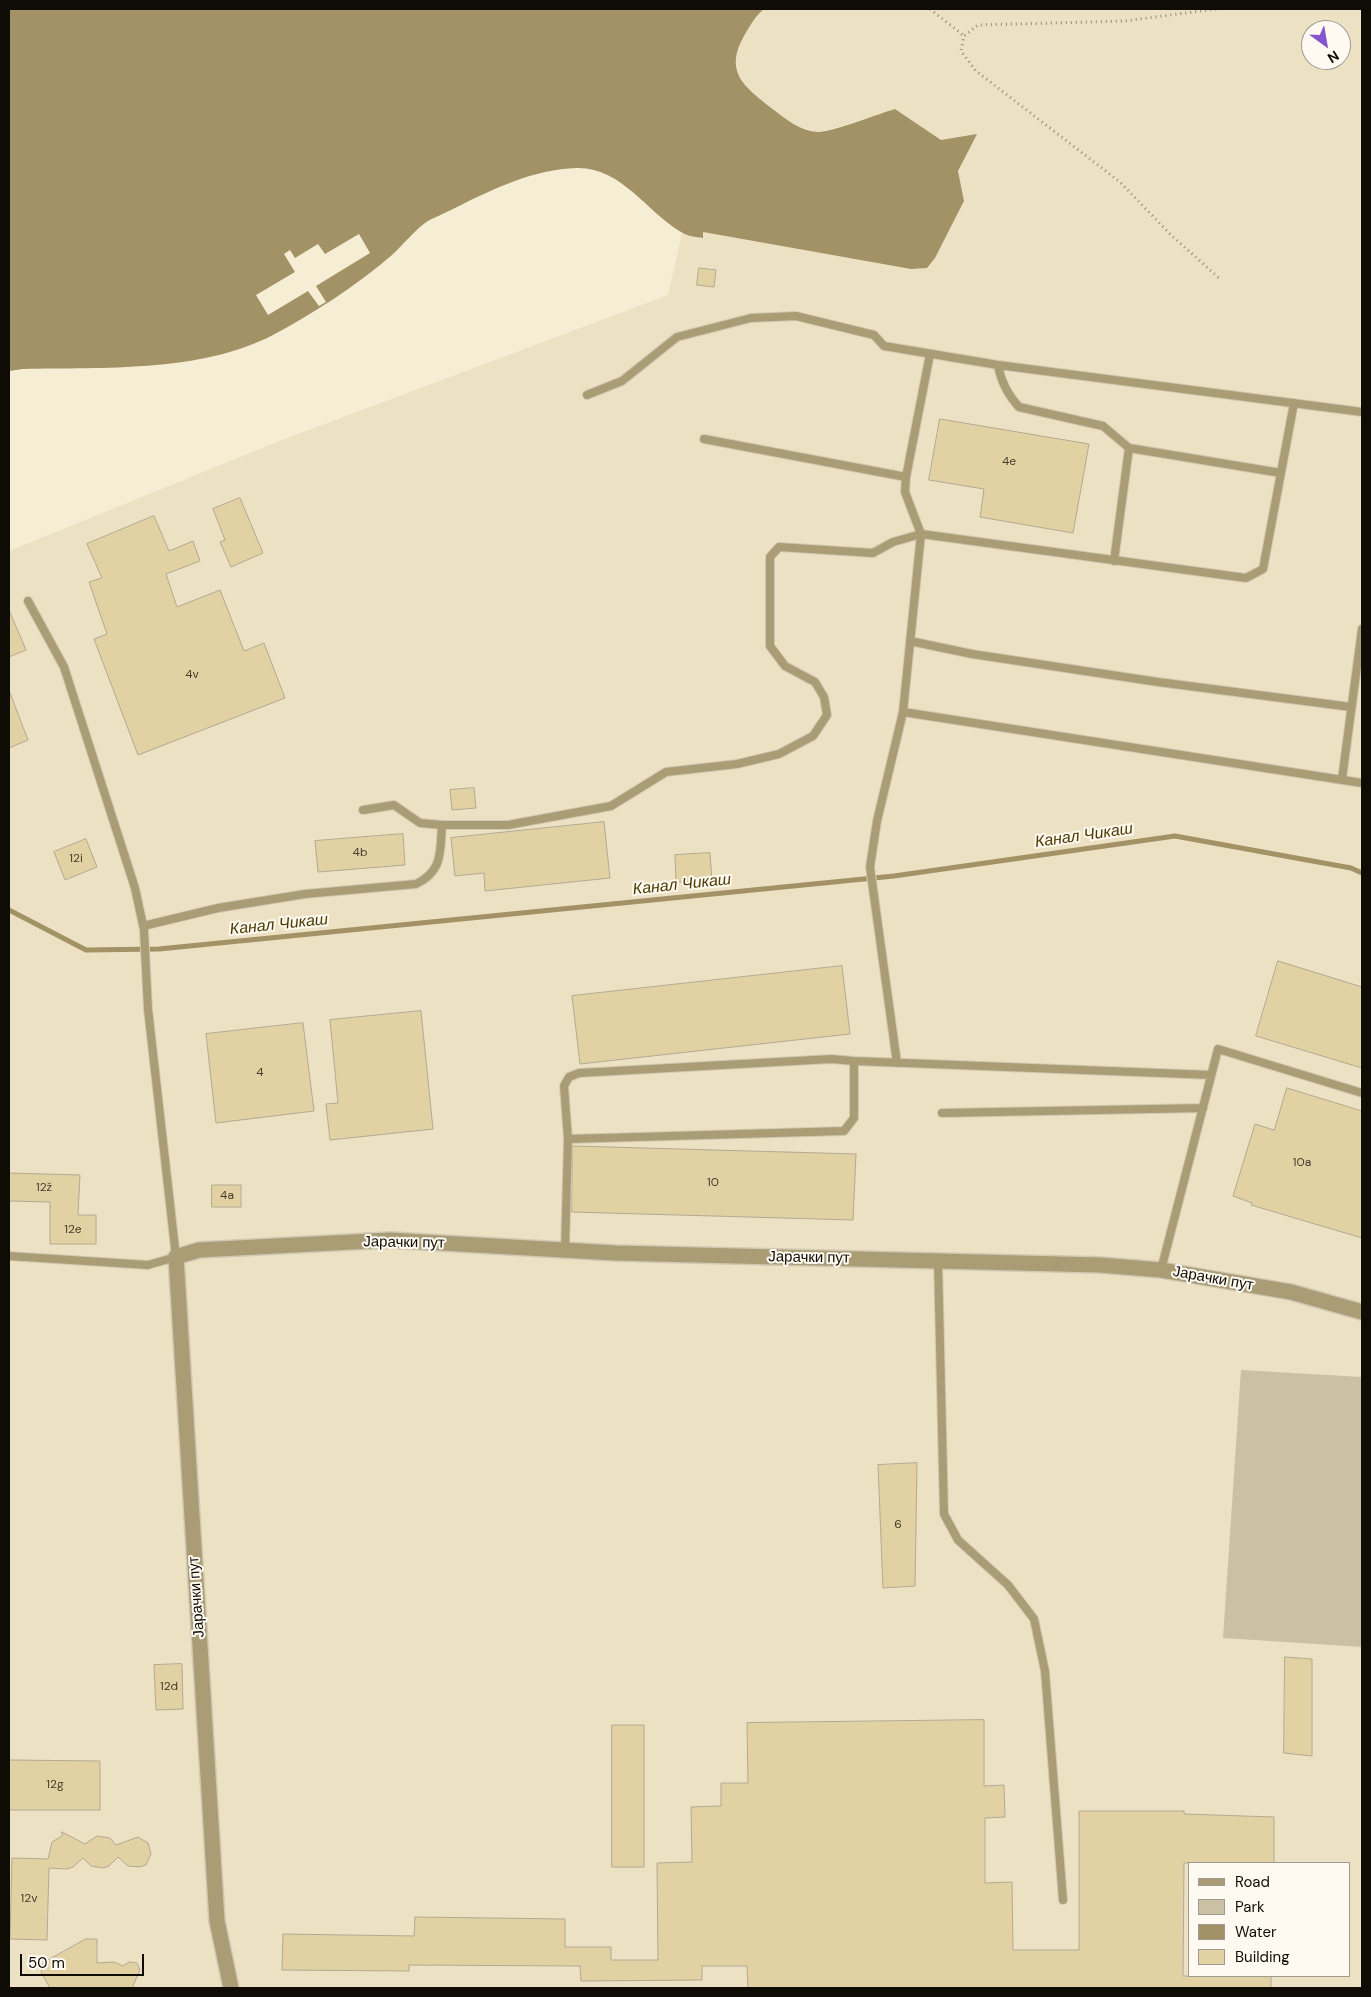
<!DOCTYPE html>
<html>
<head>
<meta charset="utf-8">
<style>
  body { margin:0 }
  #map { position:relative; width:1371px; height:1997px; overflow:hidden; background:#f6edd5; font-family:"DM Sans",sans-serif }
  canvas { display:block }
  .frame { position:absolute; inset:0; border:10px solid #0f0c05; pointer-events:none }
  .legend { position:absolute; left:1188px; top:1862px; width:162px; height:115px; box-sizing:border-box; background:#fefaf1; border:1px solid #9e9b93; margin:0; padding:6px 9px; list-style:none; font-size:15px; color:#0f0c05 }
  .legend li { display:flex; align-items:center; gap:10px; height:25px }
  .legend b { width:25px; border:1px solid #9e9b93 }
  .north { position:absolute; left:1301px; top:20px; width:50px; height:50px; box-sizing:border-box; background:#fefaf1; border:1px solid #9e9b93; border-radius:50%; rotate:148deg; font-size:14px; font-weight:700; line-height:20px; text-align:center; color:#0f0c05 }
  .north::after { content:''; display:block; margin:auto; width:18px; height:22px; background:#8654cd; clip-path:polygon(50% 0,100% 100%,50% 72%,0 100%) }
  .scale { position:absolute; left:20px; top:1954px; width:124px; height:22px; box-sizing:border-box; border:2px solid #0f0c05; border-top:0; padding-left:6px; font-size:15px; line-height:18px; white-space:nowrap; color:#0f0c05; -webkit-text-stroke:4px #fefaf1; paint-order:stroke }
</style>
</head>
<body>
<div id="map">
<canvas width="1371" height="1997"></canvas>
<div class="frame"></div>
<ul class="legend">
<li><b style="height:6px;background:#aa9c75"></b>Road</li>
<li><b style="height:14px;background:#cbc0a3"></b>Park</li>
<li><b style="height:14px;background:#a29266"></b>Water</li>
<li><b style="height:14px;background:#e2d1a3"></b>Building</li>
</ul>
<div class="north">N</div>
<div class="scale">50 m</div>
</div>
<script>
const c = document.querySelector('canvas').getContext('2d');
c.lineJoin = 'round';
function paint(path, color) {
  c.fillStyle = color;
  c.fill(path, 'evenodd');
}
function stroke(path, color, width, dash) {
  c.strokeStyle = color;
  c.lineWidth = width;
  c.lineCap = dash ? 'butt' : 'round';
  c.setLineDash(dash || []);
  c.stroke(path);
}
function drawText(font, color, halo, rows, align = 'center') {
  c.font = font + ' "DM Sans",sans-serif';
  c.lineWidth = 4;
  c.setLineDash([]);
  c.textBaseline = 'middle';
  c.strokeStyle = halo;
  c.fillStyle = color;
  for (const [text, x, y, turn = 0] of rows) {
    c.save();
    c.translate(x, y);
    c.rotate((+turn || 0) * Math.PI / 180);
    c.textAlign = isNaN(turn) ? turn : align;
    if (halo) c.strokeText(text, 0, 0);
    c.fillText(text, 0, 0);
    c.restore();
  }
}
paint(new Path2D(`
  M764,9H1362V1988H9V551L282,440L668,295L682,233L702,238L703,232L911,269L927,268L935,258L964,201L958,171L941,140L895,109L819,133L795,126L746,88L735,67L736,53L741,42L756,15ZM1311,30H1341V60H1311ZM1190,1863H1350V1976H1190Z`), '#ece1c2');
paint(new Path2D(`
  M1241,1370L1362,1377V1647L1223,1638Z`), '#cbc0a3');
paint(new Path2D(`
  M9,9H764C755,16 750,26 744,36C723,73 746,88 774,110C787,120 800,131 818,132C829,133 881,113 895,109L941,140L977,134L958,171L964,201L935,258L927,268L911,269L703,232V238C696,237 687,236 681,232C647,212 621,167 577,168C534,169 493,189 455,208C446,213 434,217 425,223C413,232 403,245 392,255C357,285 313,314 273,335C200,373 103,367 23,369L9,371Z`), '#a29266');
paint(new Path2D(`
  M359,234L370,253L316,286L326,302L319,306L308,291L268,315L256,295L295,272L284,254L290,250L295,258L318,244L325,254Z`), '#f6edd5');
stroke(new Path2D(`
  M9,910L86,950L159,949L894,876L1175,836L1351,868L1362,873`), '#a29266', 5);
const building = new Path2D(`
  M699,268L716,270L714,287L697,285Z
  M940,419L1089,444L1073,533L980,517L984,489L929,480Z
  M240,498L263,553L231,567L220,542L225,540L213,509Z
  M154,516L169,551L193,541L200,561L166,574L177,607L220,590L244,651L264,643L285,698L138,755L94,639L107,634L89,582L102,578L87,544Z
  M9,610L26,650L9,657Z
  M10,693L28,740L9,748V694Z
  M474,788L476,808L452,810L450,790Z
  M604,822L610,878L485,891L484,873L455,876L451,838Z
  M403,834L405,865L318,872L315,841Z
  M86,839L97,867L65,880L54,852Z
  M710,853L712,881L676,882L675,855Z
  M1278,961L1362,987V1068L1256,1036Z
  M842,966L850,1034L580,1064L572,996Z
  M421,1011L433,1129L330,1140L326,1104L338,1103L330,1020Z
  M303,1023L314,1111L216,1123L206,1034Z
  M1287,1088L1362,1111V1238L1251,1205L1252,1203L1233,1196L1255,1124L1274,1130Z
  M573,1146L856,1154L853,1220L572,1212Z
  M9,1173L80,1175L78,1215H96V1244H50V1202L9,1201Z
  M212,1185H241V1207H212Z
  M917,1463L915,1586L883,1588L878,1465Z
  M1285,1657L1312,1659V1756L1284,1753Z
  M182,1664L183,1709L156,1710L154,1665Z
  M984,1720V1786L1004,1785L1005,1817L985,1818V1883L1012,1882L1013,1950H1079V1811H1184V1814L1274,1817V1863H1184L1183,1976H1271V1988H748L747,1966H702V1980L581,1981L580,1966L409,1965V1971L282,1970L283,1934L414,1936L415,1917L565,1919V1947H611V1960H658L657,1863L692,1862L691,1807L721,1806V1783H748L747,1723Z
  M612,1725H644V1867H612Z
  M9,1760L100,1761V1810H9Z
  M62,1832L85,1844L97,1836L110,1838L116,1845L138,1837L148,1843L151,1854L146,1865L140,1867L128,1866L118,1857L109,1866L103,1868L91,1866L83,1858L73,1867L67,1869L49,1868L47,1940L10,1939L12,1858L48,1859L52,1842L62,1836Z
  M86,1939H97V1963L114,1962L123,1966L129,1962L137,1963L140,1970L132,1988H50L41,1972L43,1963Z`);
paint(building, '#e2d1a3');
stroke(building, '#b2aa94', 1);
const lane = new Path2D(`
  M998,365C1001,382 1007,394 1019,407L1103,426L1129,448L1281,473
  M587,395L622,381L677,337L751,318L796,316L874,335L884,346L998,365L1362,412
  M704,439L906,477
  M1114,561L1129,448
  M910,641L972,654L1158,682L1351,707
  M903,712L1362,783
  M1342,779L1362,629
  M363,810L394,805L420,823L442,825H508L611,806L666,772L737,764L779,754L813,736L827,715L824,697L815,682L785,666L770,646V557L779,547L873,553L893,542L921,534L1246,578L1263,569L1294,403
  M143,926L218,908L305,894L416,884C443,871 440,852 442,825
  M897,1063L870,867L877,821L903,712L921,534L905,492L906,477L930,354
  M942,1113L1203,1108
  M568,1139L564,1086L569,1077L579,1073L831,1059L854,1061
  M565,1250L568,1139L844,1131L854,1118V1061L1211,1075
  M9,1256L148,1265L176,1257L148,1009L144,930L135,888L64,667L28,601
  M938,1261L944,1514L958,1540L1008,1585L1034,1619L1045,1671L1063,1900
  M1161,1270L1218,1049L1362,1093`);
const street = new Path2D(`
  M231,1988L217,1921L176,1257L199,1250L390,1240L615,1253L1100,1265L1161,1270L1291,1292L1362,1312`);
stroke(lane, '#d1c9b4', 10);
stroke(street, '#d1c9b4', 18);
stroke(new Path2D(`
  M930,9L964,36
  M1216,9L1125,21L978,25L964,36L961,51L976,71L1120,182L1170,234L1220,279`), '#938c7c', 3, [1, 4]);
stroke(lane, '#aa9c75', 8);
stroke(street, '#aa9c75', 15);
drawText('12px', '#443d2c', null, [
  ["4e",1009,462],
  ["4v",192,675],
  ["4b",360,853],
  ["12i",76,859],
  ["4",260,1073],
  ["10a",1302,1163],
  ["10",713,1183],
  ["12ž",44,1188],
  ["4a",227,1196],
  ["12e",73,1230],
  ["6",898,1525],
  ["12d",169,1687],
  ["12g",55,1785],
  ["12v",29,1899]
]);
drawText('15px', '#0f0c05', '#fefaf1', [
  ["Јарачки пут",404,1243,1],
  ["Јарачки пут",809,1258,1],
  ["Јарачки пут",1213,1279,10],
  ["Јарачки пут",197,1597,-94]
]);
drawText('italic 16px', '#4c3a00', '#fefaf1', [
  ["Канал Чикаш",1084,836,-8],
  ["Канал Чикаш",682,885,-6],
  ["Канал Чикаш",279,925,-6]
]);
</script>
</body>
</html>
